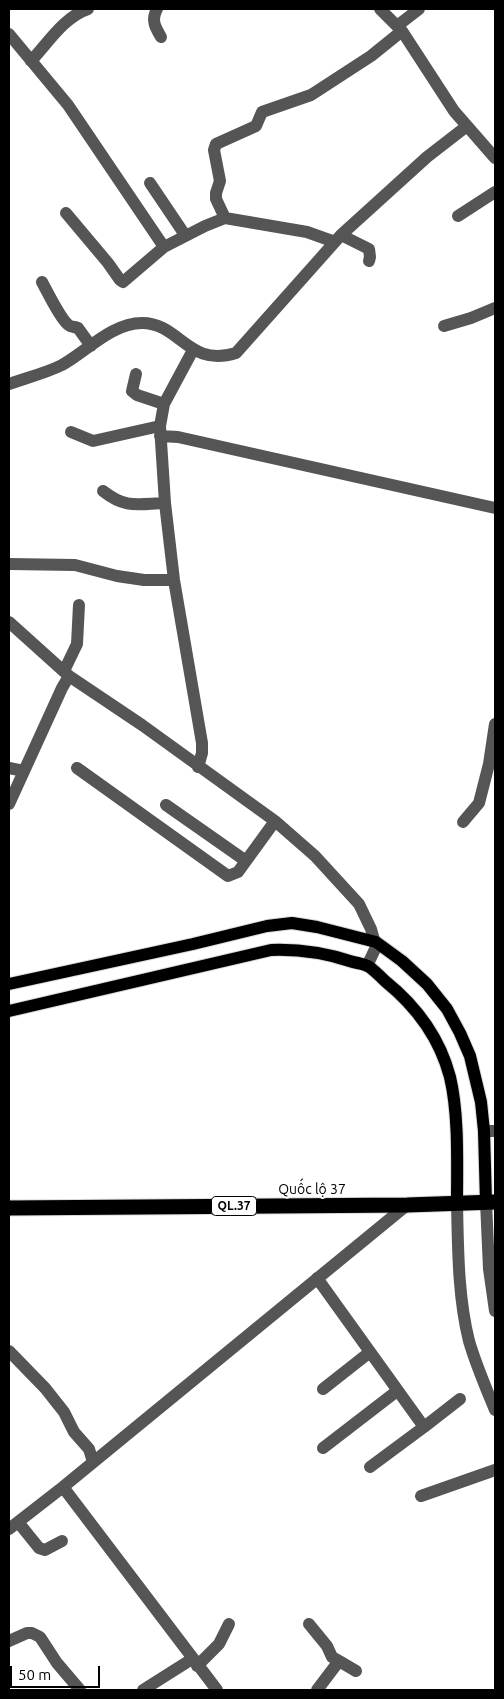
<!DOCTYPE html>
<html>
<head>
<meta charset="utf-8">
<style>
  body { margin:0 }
  #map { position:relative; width:504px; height:1699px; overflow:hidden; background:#fff; font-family:Ubuntu,sans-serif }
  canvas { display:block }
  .frame { position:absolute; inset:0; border:10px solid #000; pointer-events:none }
  .scale { position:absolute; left:10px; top:1666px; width:90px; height:22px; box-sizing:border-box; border:2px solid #000; border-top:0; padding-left:6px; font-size:15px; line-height:18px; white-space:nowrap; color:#000; -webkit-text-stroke:4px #fff; paint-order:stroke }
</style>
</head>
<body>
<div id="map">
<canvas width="504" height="1699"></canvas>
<div class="frame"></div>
<div class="scale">50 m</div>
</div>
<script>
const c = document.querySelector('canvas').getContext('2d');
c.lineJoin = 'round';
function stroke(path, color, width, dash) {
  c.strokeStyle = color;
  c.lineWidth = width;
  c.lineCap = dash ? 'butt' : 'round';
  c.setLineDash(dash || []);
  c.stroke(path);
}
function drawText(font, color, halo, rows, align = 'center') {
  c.font = font + ' Ubuntu,sans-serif';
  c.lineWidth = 4;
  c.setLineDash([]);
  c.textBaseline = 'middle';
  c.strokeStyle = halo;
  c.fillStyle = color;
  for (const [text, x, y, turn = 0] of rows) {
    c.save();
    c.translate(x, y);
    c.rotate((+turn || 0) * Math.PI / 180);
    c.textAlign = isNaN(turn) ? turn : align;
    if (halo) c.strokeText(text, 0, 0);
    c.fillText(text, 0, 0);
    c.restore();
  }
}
const major = new Path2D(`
  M9,984L193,944L267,926L292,923L317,927L376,942L402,961L427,984L447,1009L460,1033L470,1056L481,1102L484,1131L486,1202
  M9,1011L271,950C299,949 326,953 353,962C358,963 363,964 368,966C374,970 380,976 385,981C416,1006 440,1039 450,1077C459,1115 457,1164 457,1203`);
const highway = new Path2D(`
  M9,1208L407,1205L495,1202`);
stroke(major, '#dbdbdb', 14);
stroke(highway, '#dbdbdb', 17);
stroke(new Path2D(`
  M157,9C151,20 155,27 161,37
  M380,9L402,31L454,111L495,158
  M397,26L419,9
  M9,34L68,105L164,247
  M31,61C48,43 64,17 88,9
  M150,183L185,235
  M66,213L108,263L120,280L123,282L164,247L205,226L225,218L307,232L335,242
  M458,216L495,192
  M225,218L216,199V193L220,181L214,150L216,144L256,126L262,112L311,95L371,56L402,31
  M341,235L369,249L370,257L369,261
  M42,282C47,291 62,322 70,326C73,327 75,327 78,328L91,346
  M444,326L471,318L495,308
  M193,350L164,404L160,426L165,503L174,580L202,743V753L198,767
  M136,374L132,391L137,395L164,404
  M9,384C26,378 46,373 62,365C87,351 112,323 142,323C180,323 188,368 236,353L341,235L427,157L467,126
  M71,432L93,441L160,426
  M160,436L178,437L495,508
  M103,491C126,509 137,504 165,503
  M9,564L75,565L117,576L144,580H174
  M9,622L69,676L62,688L9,804
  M64,671L77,644L79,605
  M69,676L142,725L275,821L315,856L359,904L371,929L376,947L367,966
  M9,768L24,771
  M77,768L228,876L238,872L275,821
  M166,805L246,861
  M463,822L479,803L489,764L495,724
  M484,1131H495
  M486,1202L489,1269L495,1311
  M457,1203C458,1249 458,1297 469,1341C476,1365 486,1388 495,1410
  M317,1278L424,1427L460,1399
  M9,1351L45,1388L64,1412L74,1432L89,1449L93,1462
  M323,1389L370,1352
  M323,1448L397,1391
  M370,1467L424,1427
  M63,1487L217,1690
  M421,1496L495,1470
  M18,1522L39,1548L45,1550L62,1541
  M9,1529L63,1487L407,1205
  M309,1624L327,1646L332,1657L339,1661L317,1690
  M9,1641L27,1633H32L40,1637L57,1663L80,1690
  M339,1661L356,1671
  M197,1666L219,1644L229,1624
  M143,1690L192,1659`), '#555', 12);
stroke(major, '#000', 12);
stroke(highway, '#000', 15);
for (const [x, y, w] of [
  [234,1206,45]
]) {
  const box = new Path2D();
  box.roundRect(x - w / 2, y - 9.5, w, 19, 4);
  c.fillStyle = '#fff';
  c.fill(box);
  stroke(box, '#000', 1);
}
drawText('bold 12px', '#000', null, [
  ["QL.37",234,1206]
]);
drawText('14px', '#000', '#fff', [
  ["Quốc lộ 37",312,1189]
]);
</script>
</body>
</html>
